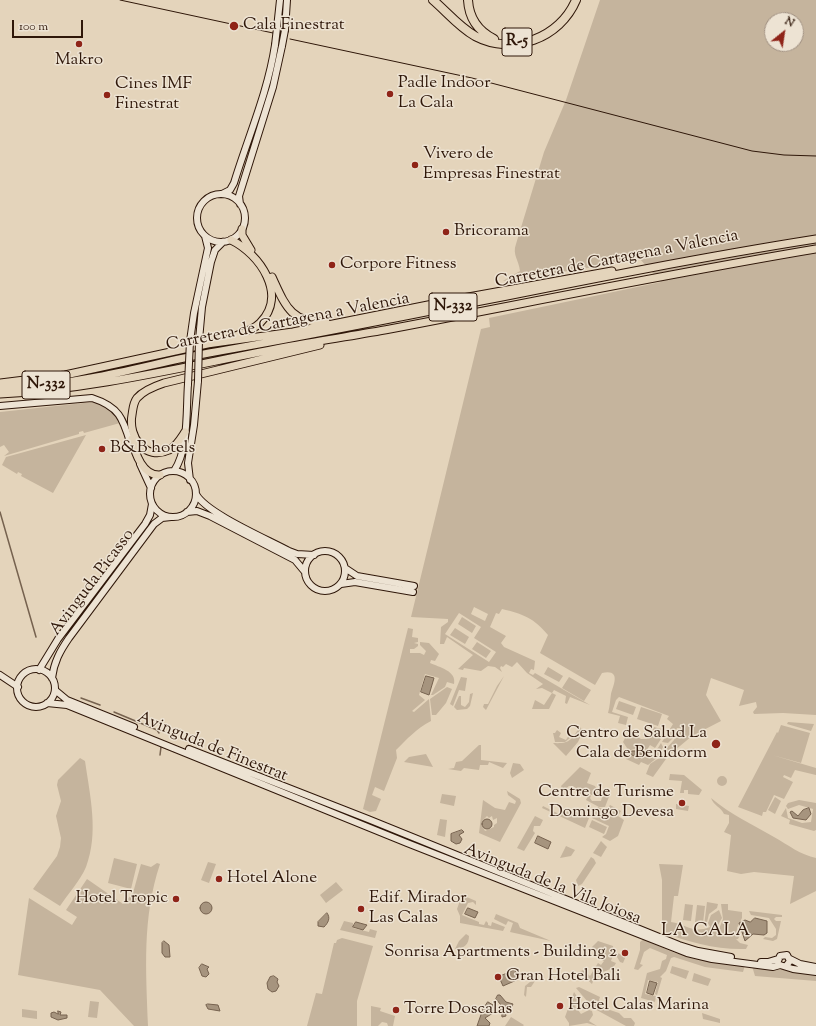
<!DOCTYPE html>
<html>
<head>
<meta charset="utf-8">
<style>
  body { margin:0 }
  #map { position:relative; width:816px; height:1026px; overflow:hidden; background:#e4d4bb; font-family:"Sorts Mill Goudy",serif }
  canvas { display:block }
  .north { position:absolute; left:764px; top:12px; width:40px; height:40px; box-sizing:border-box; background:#ede3d3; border:1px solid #a19182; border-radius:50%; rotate:30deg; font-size:11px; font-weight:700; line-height:16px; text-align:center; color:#2f1709 }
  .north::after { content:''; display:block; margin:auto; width:14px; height:18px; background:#8f2418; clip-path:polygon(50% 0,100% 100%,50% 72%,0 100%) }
  .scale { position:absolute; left:12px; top:20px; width:71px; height:18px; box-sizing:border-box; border:2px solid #2f1709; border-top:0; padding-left:5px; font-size:12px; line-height:14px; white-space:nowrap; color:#2f1709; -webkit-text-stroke:3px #ede3d3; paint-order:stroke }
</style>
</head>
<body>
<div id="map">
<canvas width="816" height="1026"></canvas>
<div class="north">N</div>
<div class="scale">100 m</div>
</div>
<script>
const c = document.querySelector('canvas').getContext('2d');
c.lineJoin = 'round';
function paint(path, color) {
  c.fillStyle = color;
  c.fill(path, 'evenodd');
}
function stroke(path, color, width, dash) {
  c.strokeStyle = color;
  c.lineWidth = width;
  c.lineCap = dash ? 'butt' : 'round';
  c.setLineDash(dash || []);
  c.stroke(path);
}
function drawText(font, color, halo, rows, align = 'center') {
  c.font = font + ' "Sorts Mill Goudy",serif';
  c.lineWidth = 3;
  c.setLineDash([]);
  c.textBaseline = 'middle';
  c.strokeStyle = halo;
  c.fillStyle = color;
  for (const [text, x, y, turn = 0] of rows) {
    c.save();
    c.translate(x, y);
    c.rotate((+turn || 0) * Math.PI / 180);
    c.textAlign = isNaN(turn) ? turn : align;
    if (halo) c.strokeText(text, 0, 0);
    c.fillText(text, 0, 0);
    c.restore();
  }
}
paint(new Path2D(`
  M600,0H816V715L783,713L754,714L753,712L757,707L756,702L739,706L744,690L711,678L706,695L721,721L692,736L668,756L663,752L674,740L680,728H677L673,738L668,743L662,742L673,724L667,719L669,716L619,697L616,700L612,712L628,717L626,725L618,723L620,716L608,713C610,706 610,700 611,694C614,684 621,669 602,673L595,685L540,653L548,635C534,618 523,614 502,609L499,614L496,613L490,627L506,636L501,643L504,647L535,661L534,670L531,669L529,673L533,675L535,673L590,705L570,697L567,704L565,703L566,696L554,690L552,693L556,695L549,709H532L535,700L544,705L552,693L542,688L536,689L543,684L527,673L517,662L512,667L506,664L503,667L501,666L500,668L502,672L495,667L488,666L481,671L464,668L463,670L458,669L473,655L447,637L444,644H440L441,627L448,622V619L411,617L481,329L490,327L489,318L661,282L639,258L601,266L503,281L520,271C519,260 512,255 516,244L544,152L566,100ZM772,20H796V44H772ZM474,607L488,614L485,621L471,614ZM459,613L481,627L474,638L496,652L489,662L445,634Z
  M93,402C106,406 114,411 120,423L84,433L83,431L79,432V434L4,456L9,452L4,445L0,447V412Z
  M86,435L53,493L21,476L22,474L18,472L17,474L2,465L6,457Z
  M462,617L476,626L472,633L458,624Z
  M408,628L413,629L412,637L418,638V642L414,643L418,644V646L414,649H410V653H420L424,655L426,651L420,645V642L429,643L439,654L435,661L431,660L430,663C439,667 457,671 454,684L447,682L445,687L433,695H431L439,678L425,674L419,695L425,700L412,711L414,712L429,699L431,721C416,729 407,739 396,750L397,758L384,791L375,787L372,795L381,799L376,811L370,812L363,809Z
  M455,628L469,637L465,644L450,635Z
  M477,642L491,651L486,658L472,649Z
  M548,667L563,676L559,682L544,674Z
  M504,676L486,710L483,707L484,704H488L497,686Z
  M461,677L467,678L465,691L459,690L453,706L450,704Z
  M569,677L591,690L584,701L562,688Z
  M447,687L452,689L446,703L436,715H432L430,699Z
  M473,693L470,706L467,709L457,710L454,707L459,696H461V705L465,707L469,702L470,694Z
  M619,701L636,707L633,715L616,709Z
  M641,707L662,714L658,726L637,719Z
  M788,722L814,724L811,731L787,724Z
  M781,725L810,733L801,763L772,755L816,768V775L795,770L791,778L784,775L783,777L793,782L784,799L774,795L766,812H763L762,816L738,807L777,732L778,733Z
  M580,727L583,731L578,742L566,756L553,743C570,744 571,740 580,727Z
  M654,727L661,729L656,735L661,739L655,748L650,745L645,753L653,756L661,743L663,747L658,757L648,765L641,762L639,765L626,759L627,756L623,753L627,748L623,742L625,738L632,734L641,739H647ZM642,747L645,748L640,760L629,754L631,750L637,748L640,750Z
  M557,730L561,733L559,737L566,740L569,735L570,738L565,742H555L553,733H555Z
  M479,745H481V760L507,763L503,768L489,762L488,765H480L479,770L464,768L461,771L448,769L454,768L456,762L462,761Z
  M426,754L433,767L404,762L409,757Z
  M662,756L666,759L653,777L646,774L650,764Z
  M80,758L85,761C90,796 99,833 86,867C80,881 68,894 60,906L33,889L57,856L60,847L61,838L56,816L61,801L57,785L58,780Z
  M513,763L520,764L524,770L512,778L510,773Z
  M580,767L591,773L587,783L595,786L597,790L592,795L589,794L590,790L582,796L573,786H569L563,791L561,786Z
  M670,774L684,775L702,790L699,795L688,794V790H684V793H680L682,781L669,780Z
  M717 781a5 5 0 1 1 10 0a5 5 0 1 1-10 0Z
  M600,789L610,794L605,807H599L586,800L589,794L591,796L590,798L592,801H601L602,797L596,793Z
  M507,791L520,799L521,803L500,842L479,833L483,800L495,808L505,810L509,802L515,804L516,801L508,795ZM487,816L489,818L492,816L493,820L497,818V823L494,825V827L485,831L482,825L484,819Z
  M442,794L456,796L454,806L440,803Z
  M775,797L781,801L775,814L768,810Z
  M711,798C730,814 753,825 774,837C788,845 801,855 816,858V891L790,904L794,876L754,872L741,874L727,871L731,835L724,832L729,823V815L724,814C721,807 714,806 711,798Z
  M799,800L816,803V830L814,831L789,824L790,820L781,816L786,808L788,818L802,823L811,822L813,809L799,805L788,809L786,806L788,803Z
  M676,804L689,806L688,811L676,809Z
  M610,805L621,811L618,816L624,820L618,836L610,841L602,837L606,834L609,826L592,818L598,807L606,811Z
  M543,806L561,815L563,811L566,813L570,809L589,818L585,828L542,808Z
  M535,816L543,820L540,826H534L533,831L535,833L524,851L517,848Z
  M440,819L447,820L445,837L437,835Z
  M592,820L607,827L604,834L589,827Z
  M601,841L607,847L601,857L593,853Z
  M566,846L575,850L571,856L560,858Z
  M591,857L594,859L596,863L582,884L578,886L576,880Z
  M114,858L137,864L131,889L108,883Z
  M208,862L216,864L209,883L201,880Z
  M157,863L160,864C142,918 146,970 148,1026H134L100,990L18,975L29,898L72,925L77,917L66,910L87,879L123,904L133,893L141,864L151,867Z
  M659,864L683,865L678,896H674L671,922C686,924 692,934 710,927L708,923L711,915L719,910L722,918L718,925L719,929L723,919L721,904H728V910L742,912V918L737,928L740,935L738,939H736L740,943L748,945L746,949C717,950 688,942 662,932V880Z
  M336,882L343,890L326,903L320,895Z
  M462,895L476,901V905L473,902L468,903L462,915L479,922V924L484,925L486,921L488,923V925L491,926L492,922L505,927L503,931L460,923V916L457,909Z
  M707,902L718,904L717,908L709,914L706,926H704Z
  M685,904L693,905L691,921L683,920Z
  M697,905L705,906L703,923L695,922Z
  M749,911L782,915V917H776L774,919L776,921H781L777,939L773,941L763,939L765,937L772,938L776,935V929L769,918L751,915Z
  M496,914L518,923L520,928L551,941L510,932L513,923L508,921L506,925L494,919Z
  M344,921L353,923V928L369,932L370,929L377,931L375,938L340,930Z
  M466,934L469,936C469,944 464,949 455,949L459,941Z
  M342,938L373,946L357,1001V1026H307L316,993L322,994L334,943H336L337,940Z
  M645,938L651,943L675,953L696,958L745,965L743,972L705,967L674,957L671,958L666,971L660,977L662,978L657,995L655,994L658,982L648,980L645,994L656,996L655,1002L641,998L647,973L660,969L662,961L666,959L667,955L650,948L644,952L640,964L643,965L638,970L634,969L640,950V942Z
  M598,941L613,946L614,952L626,956L623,963L620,962L614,952L611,961L616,963C613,970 603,972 596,973L592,984L579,972L583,970L590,976L598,963L601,965L604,961L598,958L592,947Z
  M672,966L689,971L686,979L670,973Z
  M752,966L816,974V981L755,976Z
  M694,973L711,979L708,986L692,981Z
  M535,981L531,987H527L526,997L524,995L525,986L530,982Z
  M579,987L600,997L599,1000L604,1008L619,1013L624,1018H631L635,1023L634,1026H626L593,1008L576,988Z
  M574,992L580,1001L575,1006L581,1014L589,1010L592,1011L593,1015L589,1021L597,1026L587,1023L569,1026V1023L565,1017Z
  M90,1001L99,1002L97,1018L88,1017Z
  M371,1006L381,1008L380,1011L395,1016L393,1026H388L387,1023L382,1022L378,1026H371Z
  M22,1009L37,1011V1019L22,1017Z
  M702,1013L720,1019V1023L703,1019Z
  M511,1017L524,1025L523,1026H505Z`), '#c5b49d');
const water = new Path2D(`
  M426,676L434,678L429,695L421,692Z
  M632,751H643L640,759L630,754Z
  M809,808L811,814L806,820L793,818L790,812L792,811L798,816L803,810Z
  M482 824a5 5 0 1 1 10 0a5 5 0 1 1-10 0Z
  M462,830L464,832L459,835L462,839L460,843L456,844L451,841V834Z
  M538,836L551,842L548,849L535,843Z
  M200 908a6 6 0 1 1 12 0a6 6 0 1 1-12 0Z
  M468,908L478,912L475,918L465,914Z
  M327,913C331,918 328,923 324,927L318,926V922Z
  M755,918L767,921V933L764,935L753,934L745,941L739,923L745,920L750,922Z
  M356,922L367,925L363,930L353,927Z
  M164,941L169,945L170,957H165L162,953V943Z
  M202,964L209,967L207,969L209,974L206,977L202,976L199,968Z
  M515,970L519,979L503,986L499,977Z
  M274,976L278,979L277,982L279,986L276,991L272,992L268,989L267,983L270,977Z
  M650,981L657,983L653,995L647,993Z
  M498,995H500L506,1002L513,1004L511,1008H504L506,1016L502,1017L501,1005L496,999Z
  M488,1002L493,1005V1013L485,1018L490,1023L489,1026H477L483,1009Z
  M208,1004L218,1005L220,1011L208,1009L206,1005Z
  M58,1011L61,1012L60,1015H67V1018L58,1020L51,1017V1013L54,1012L58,1014Z`);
paint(water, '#a6947e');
stroke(water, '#76624f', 1);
stroke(new Path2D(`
  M0,512L36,637
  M81,698L100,705
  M114,712L157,730L159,733
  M160,755L161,747`), '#76624f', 1.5);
const secondary = new Path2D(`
  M277,28L280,0
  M285,30L287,0
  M222,194L230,190L234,183C248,137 268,92 275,45
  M197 218a24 24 0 1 1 48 0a24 24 0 1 1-48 0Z
  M240,204L239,196L273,87L282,46
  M199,340L202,307L211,262L215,250L223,242
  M190,341L194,313L208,248L205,236
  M0,406L92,398C120,407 123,419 131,445
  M140,464L151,488
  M174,471C189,449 186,410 188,384
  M150 494a23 23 0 1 1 46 0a23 23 0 1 1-46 0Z
  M190,480L188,463L194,425L198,381
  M196,494C206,513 267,539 289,551L297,554L314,555
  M187,512L197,511L210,516L295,560L305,572
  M305 571a20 20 0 1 1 40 0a20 20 0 1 1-40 0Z
  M345,568L357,576L414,586
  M341,584L355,582L413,592
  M17 688a19 19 0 1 1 38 0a19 19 0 1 1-38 0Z
  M39,670L58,639L145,524L150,515L152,504
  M0,675L18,687
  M52,678C54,662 60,651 69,638L154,524L162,518L171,517
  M55,690L67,700L134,727
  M47,703L67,705L407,843L687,953L712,959L773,967L780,965
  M189,749L368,819L679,945L698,951L731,957
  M790,959L800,964L816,967
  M778,961L780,956L787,955L790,961L786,966
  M761,962H768L778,959
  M780,965L793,969L816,972`);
const trunk = new Path2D(`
  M242,229V235L251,250
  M272,277C285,305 291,324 326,322
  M230,338C240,334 252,331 260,323C288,295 260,254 231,240
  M207,344L293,332L463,298L612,271
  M0,383L65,375L212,343
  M0,388C30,387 61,384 91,378C131,371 170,360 209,353C412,318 613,271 816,239
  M0,394C99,389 194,364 292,346C324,340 357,335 390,329C532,302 673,273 816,249
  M185,432C181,438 176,447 169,450C145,461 128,437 132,415C133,409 133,403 137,398C144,390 155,386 164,383L320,345
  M132,439C135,454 143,476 160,475`);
const motorway = new Path2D(`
  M433,0C447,12 459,27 475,36C513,56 560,38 576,0
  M468,0C469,18 478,31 494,39`);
stroke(secondary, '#2f1709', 8);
stroke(trunk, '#2f1709', 9);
stroke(motorway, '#2f1709', 10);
stroke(secondary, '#ede3d3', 6);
stroke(trunk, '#e4d4bb', 7);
stroke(motorway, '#e4d4bb', 8);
stroke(new Path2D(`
  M120,0L273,33
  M290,39L472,78L752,151L784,155L816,156`), '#2f1709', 1);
const secondaryBridge = new Path2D(`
  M275,45L277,28
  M282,46L285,30
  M198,381L199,340
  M188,384L190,341`);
stroke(secondaryBridge, '#2f1709', 8, []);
stroke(secondaryBridge, '#ede3d3', 6);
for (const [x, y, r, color] of [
  [234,26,5,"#8f2418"],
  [79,44,4,"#8f2418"],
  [390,94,4,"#8f2418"],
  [107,95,4,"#8f2418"],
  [415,165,4,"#8f2418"],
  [446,232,4,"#8f2418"],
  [332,265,4,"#8f2418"],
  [102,449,4,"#8f2418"],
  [716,744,5,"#8f2418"],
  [682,803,4,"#8f2418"],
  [219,879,4,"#8f2418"],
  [176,899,4,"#8f2418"],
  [361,909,4,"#8f2418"],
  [625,953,4,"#8f2418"],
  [498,977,4,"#8f2418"],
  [560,1006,4,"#8f2418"],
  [396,1010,4,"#8f2418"]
]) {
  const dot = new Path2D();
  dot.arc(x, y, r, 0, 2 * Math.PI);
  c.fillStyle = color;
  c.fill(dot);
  stroke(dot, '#ede3d3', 1.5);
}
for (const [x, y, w] of [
  [517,42,30],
  [453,307,48],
  [46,385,48]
]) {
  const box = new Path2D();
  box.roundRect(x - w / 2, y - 14, w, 28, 3);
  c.fillStyle = '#ede3d3';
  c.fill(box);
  stroke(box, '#2f1709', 1);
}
drawText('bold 16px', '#2f1709', null, [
  ["R-5",517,42],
  ["N-332",453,307],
  ["N-332",46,385]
]);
drawText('17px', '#2f1709', '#ede3d3', [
  ["Cala Finestrat",243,26],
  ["Makro",79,61,"center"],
  ["Padle Indoor",398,84],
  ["La Cala",398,104],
  ["Cines IMF",115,85],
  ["Finestrat",115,105],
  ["Vivero de",423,155],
  ["Empresas Finestrat",423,175],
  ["Bricorama",454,232],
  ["Corpore Fitness",340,265],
  ["B&B hotels",110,449],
  ["Centro de Salud La",707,734,"right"],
  ["Cala de Benidorm",707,754,"right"],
  ["Centre de Turisme",674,793,"right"],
  ["Domingo Devesa",674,813,"right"],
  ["Hotel Alone",227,879],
  ["Hotel Tropic",168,899,"right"],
  ["Edif. Mirador",369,899],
  ["Las Calas",369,919],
  ["Sonrisa Apartments - Building 2",617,953,"right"],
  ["Gran Hotel Bali",506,977],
  ["Hotel Calas Marina",568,1006],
  ["Torre Doscalas",404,1010]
], 'left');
drawText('17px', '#2f1709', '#ede3d3', [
  ["Carretera de Cartagena a Valencia",617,260,-11],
  ["Carretera de Cartagena a Valencia",288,323,-11],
  ["Avinguda Picasso",93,583,-53],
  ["Avinguda de Finestrat",212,748,22],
  ["Avinguda de la Vila Joiosa",552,885,22]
]);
c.letterSpacing = '1px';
drawText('18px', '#2f1709', '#ede3d3', [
  ["LA CALA",706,932]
]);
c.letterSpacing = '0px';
</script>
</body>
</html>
